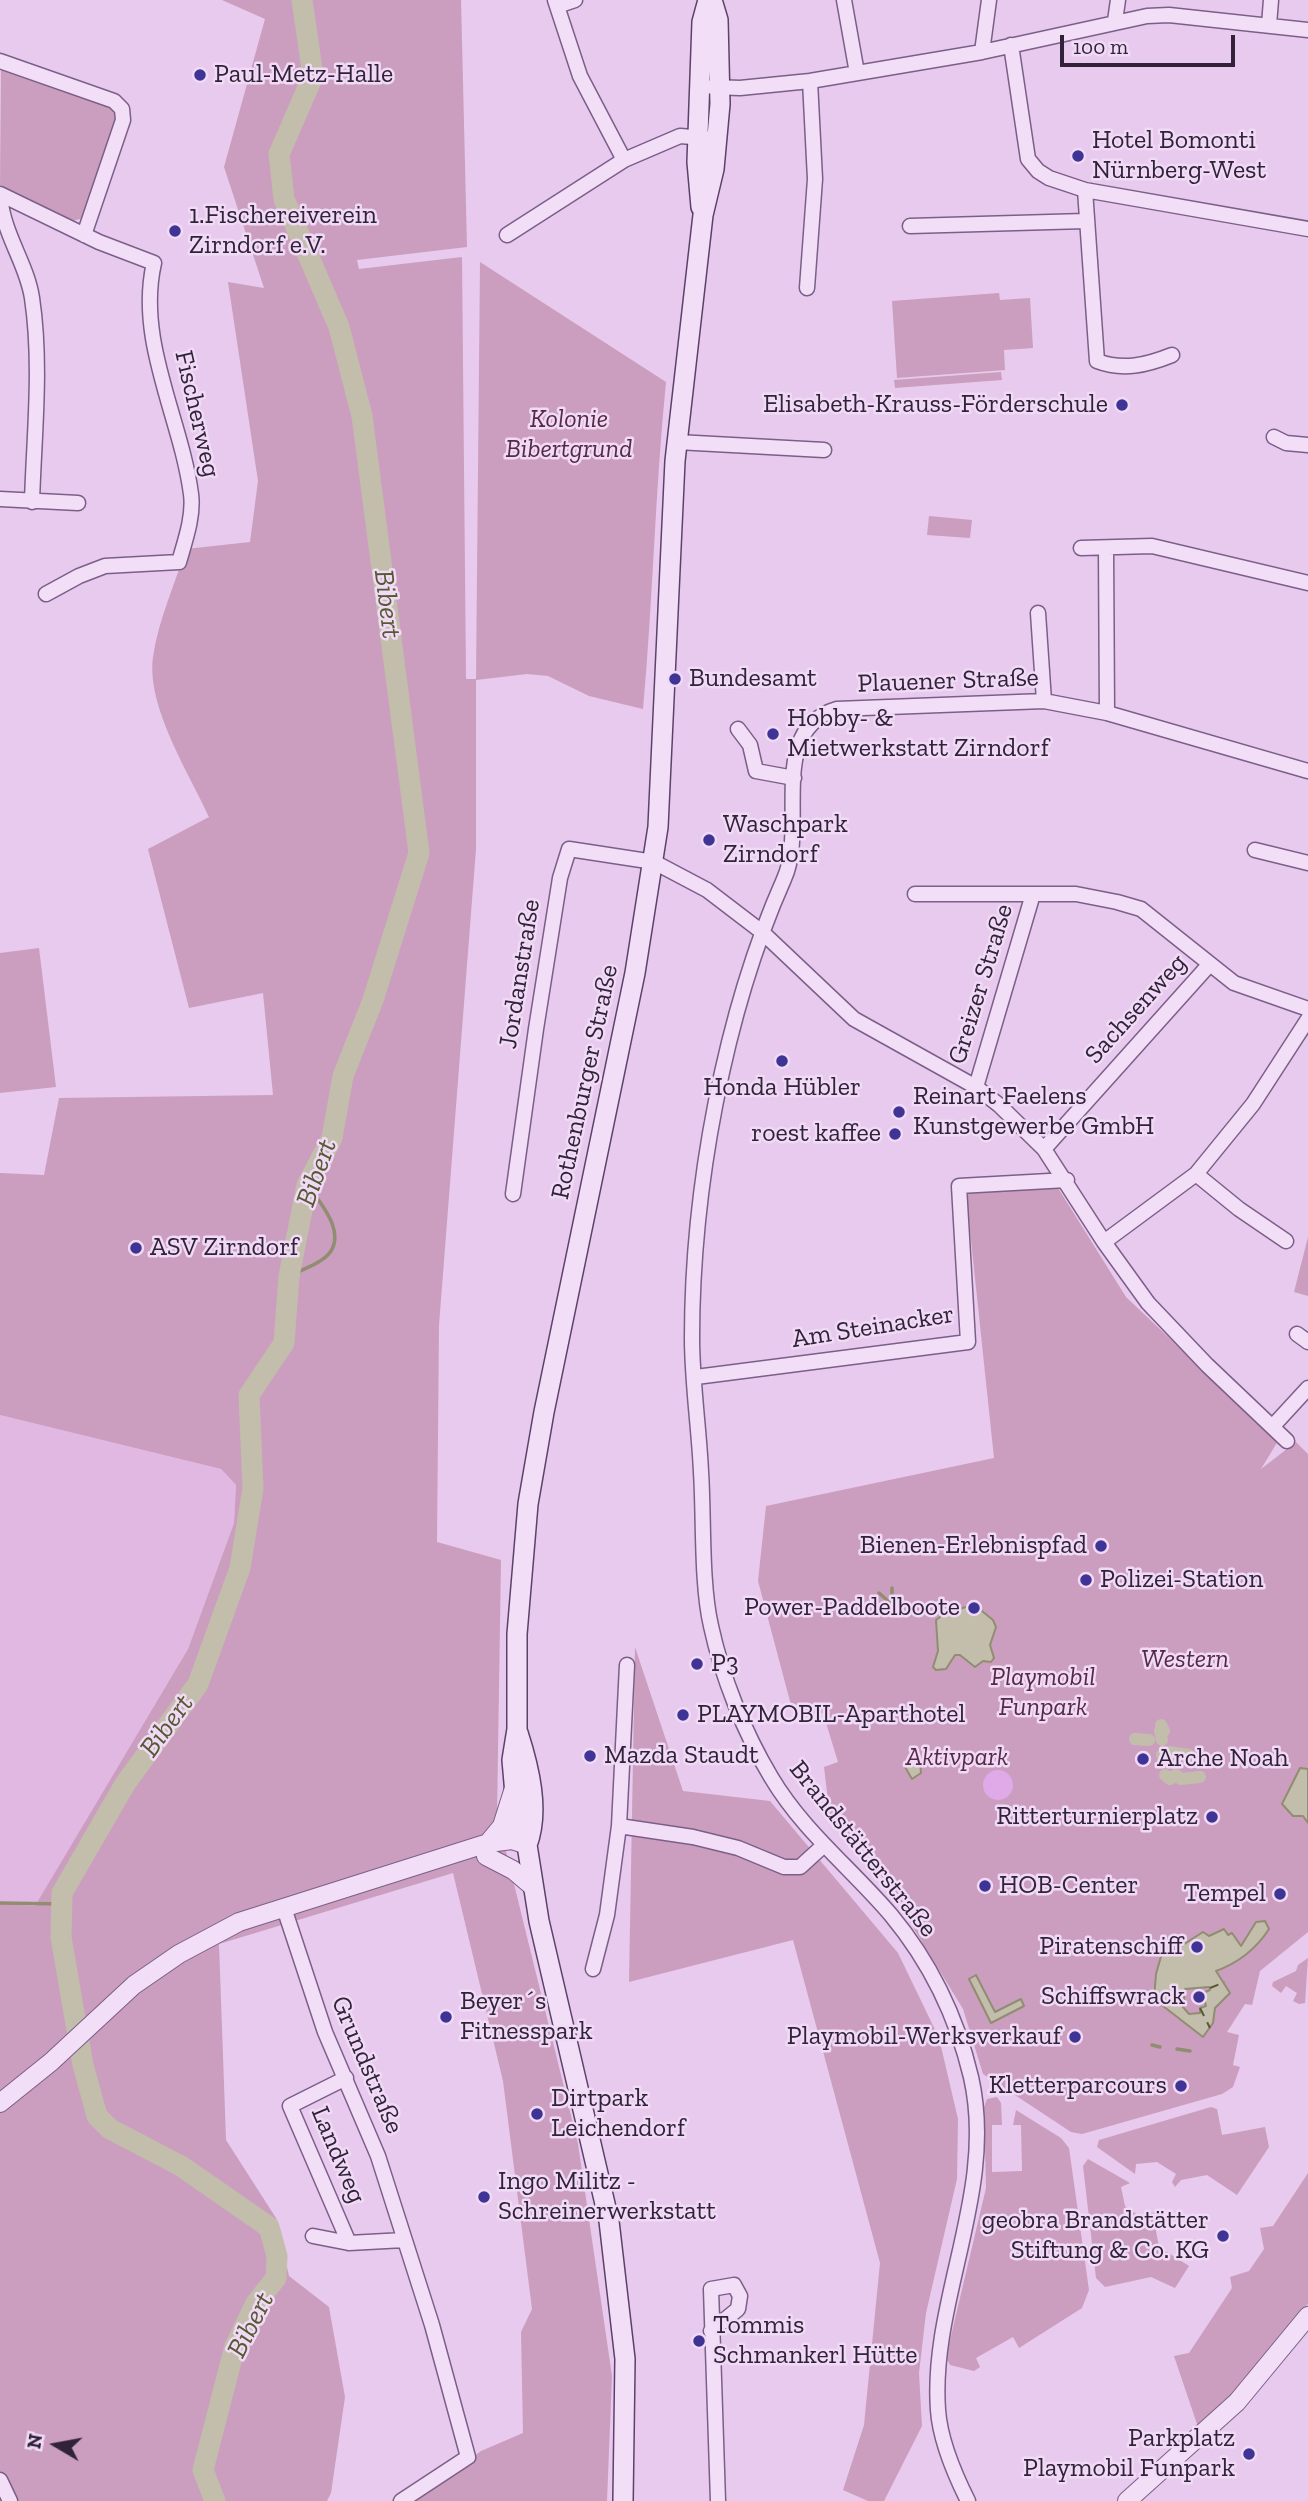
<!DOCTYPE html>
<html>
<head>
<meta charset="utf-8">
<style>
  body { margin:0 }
  #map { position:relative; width:1308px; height:2501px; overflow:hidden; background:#e7caed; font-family:"Zilla Slab",serif }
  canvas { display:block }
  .north { position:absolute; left:21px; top:2410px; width:70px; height:70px; -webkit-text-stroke:5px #f0daf5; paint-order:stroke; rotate:280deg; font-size:19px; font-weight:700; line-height:28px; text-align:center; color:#31223a }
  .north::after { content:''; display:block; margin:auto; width:24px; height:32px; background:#31223a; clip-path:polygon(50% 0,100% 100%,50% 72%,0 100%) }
  .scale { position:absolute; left:1060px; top:35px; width:175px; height:32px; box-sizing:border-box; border:4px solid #31223a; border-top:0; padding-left:9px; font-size:21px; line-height:24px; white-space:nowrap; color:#31223a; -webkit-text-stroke:5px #f0daf5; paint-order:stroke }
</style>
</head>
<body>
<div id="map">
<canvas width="1308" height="2501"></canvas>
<div class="north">N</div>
<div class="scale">100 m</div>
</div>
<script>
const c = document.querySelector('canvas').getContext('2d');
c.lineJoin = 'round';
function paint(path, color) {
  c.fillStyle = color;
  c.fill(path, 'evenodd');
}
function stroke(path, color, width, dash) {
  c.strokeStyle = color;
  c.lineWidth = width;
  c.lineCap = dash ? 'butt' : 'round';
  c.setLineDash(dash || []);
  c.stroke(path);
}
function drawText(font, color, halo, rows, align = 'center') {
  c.font = font + ' "Zilla Slab",serif';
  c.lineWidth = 5;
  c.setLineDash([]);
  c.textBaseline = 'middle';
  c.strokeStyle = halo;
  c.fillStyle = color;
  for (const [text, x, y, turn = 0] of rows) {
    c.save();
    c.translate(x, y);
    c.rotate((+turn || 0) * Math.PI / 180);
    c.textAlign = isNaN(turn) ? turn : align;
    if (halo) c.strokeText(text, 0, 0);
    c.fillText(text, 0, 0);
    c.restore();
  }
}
paint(new Path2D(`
  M0,1415L221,1469L236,1485L234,1523L188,1649L35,1907L0,1904Z`), '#e1b8e2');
paint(new Path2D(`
  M222,0H461L467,247L357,260L359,269L462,257L466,679H476L480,262L666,382C655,491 653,600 643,709L589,696L548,676L527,674L476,680V849L439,1325L437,1542L501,1560L497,1815L578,2144L612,2376L607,2501H414L481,2451L523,2433L521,2332L532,2309L503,2081L453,1873L219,1944L226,2140L276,2218L289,2276L329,2307L345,2397L331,2493L327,2501H0V1904L35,1906L188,1649L234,1523L236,1485L221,1469L0,1415V1173L44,1175L59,1098L273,1095L263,993L189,1008L148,849L209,817C189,773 146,706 153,657C158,621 175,584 186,549L250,542L258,481L228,282L264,288L224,167L265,19Z
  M1,70L113,109L116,123L84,218L72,221L0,185Z
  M999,293L1000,300L1030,298L1033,348L1004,350L1005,370L897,378L892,301Z
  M1001,372L1002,380L895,388L894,380Z
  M929,516L972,520L970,538L927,535Z
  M39,948L56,1087L0,1093V953Z
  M1058,1188L1126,1297L1278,1441L1261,1469L1296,1442L1308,1454V1932L1260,1971L1252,2005L1245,2004L1227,2032L1239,2035L1233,2065L1240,2067L1233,2087L1222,2094L1082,2134L1071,2132L983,2074L963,2009L865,1849L830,1817L824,1767L838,1762L823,1713L795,1720L758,1581L766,1506L994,1458L966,1193Z
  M1308,1237V1296L1294,1292Z
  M635,1647L683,1791L770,1801L898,1953L939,2038L958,2119L957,2179L926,2313L919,2373L922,2426L884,2501H868L843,2490L864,2425L880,2263L793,1940L629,1982Z
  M1308,1958L1305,2003L1299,2004L1293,2001L1297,1993L1286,1986L1281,1993L1272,1986L1273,1982L1296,1971L1298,1965Z
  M997,2097L1001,2103L1002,2125H992V2172L1022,2171L1021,2125H1013L1016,2110L1061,2138L1069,2148L1089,2290L1082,2308L1019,2348L1013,2337L976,2358L980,2367L974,2371L950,2365L946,2357L986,2188L984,2107L987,2099Z
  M1211,2107L1217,2109L1222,2135L1265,2127L1269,2147L1237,2195L1207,2175L1181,2180L1175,2187L1172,2182L1176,2174L1157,2162L1136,2164L1135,2174L1097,2147L1099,2140Z
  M1088,2159L1130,2183L1121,2187L1125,2206L1145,2220L1150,2213L1160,2212L1154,2220L1159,2247L1189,2266L1175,2288L1151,2277L1105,2287L1096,2278L1083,2166Z
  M1308,2173V2304L1240,2386L1198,2427L1174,2356L1189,2353L1232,2288L1230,2277L1249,2271L1264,2249L1260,2228L1273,2226Z`), '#cb9ebf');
paint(new Path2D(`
  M983 1785a15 15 0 1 1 30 0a15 15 0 1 1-30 0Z`), '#dfaae7');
const water = new Path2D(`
  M966,1607L982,1611L993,1620L996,1627L990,1645L994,1658L991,1662L983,1661L975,1667L960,1655H955L946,1669L936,1670L933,1667L938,1651L936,1620L945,1613Z
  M909,1760L920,1761L921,1773L912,1779L905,1767Z
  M1300,1768L1308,1769V1823L1303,1816H1293L1282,1804Z
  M1265,1921L1269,1929C1256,1949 1238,1963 1216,1971L1230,1993L1215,2008L1213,2023L1203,2037L1154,1999L1156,1974L1162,1953L1172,1948L1175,1950L1203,1932L1209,1936L1224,1929L1228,1935L1232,1933L1241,1946L1256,1922ZM1209,1987L1210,1990L1203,1993L1206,2006L1200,2008V2013L1189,2014L1183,2007L1185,1989Z
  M976,1975L995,2012L1021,1999L1024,2006L991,2023L969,1979Z`);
paint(water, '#c2beab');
stroke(water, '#908d71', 2);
stroke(new Path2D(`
  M289,1276C299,1271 311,1267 320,1261C353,1241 323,1205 307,1185
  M879,1593L896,1608
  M892,1600V1588
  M0,1903L62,1904
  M1152,2045L1160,2047
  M1177,2049L1190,2051`), '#908d71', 3.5);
stroke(new Path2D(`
  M1161,1725L1164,1731H1160L1162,1740
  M1135,1739L1149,1740
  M1162,1755L1169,1752L1189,1755
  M1165,1775L1170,1779L1176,1775L1181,1779L1200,1777`), '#c2beab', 12);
stroke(new Path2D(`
  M215,2501L203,2470L235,2346L256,2303L276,2278L277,2256L269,2227L181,2166L110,2129L97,2116L83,2065L61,1937L62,1893L125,1784L198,1684L240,1568L253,1488L249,1395L284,1343L289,1276L307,1185L332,1138L343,1076L373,1000L419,853L362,416L339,327L284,199L279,154L313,76L302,0`), '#c2beab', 21);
stroke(new Path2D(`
  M1210,1988L1225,1982
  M1200,2008L1210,2028`), '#565932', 2, [9, 7]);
const minor = new Path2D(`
  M555,0L580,76L624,160
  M844,0L857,73
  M557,6L575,0
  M1115,21L1118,0
  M1269,25L1271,0
  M1011,45L1028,159L1038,171L1049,178L1085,190L1308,229
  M982,52L989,0
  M0,61L114,101L122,109L123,120L84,235
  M712,87L740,88L810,81L982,52L1147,16L1169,15L1308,30
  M1085,190L1097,361C1123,371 1147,365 1172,355
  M0,194L99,242L154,263C136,341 181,418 191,494C194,516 185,541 179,562L105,566L79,576L46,594
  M0,197C4,236 27,264 32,298C42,365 34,435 32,502
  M910,226L1085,221
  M507,235L624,160L680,136L705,138
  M807,288L815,179L810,81
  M1274,437L1286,443L1308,445
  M677,442L824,450
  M0,499L78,503
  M1081,548L1152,546L1308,583
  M1106,548L1107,713
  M1038,613L1044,701
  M738,729L750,745L756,771L794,778
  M1255,850L1308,863
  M915,894H1076L1117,902L1141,909L1234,983L1308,1009
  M976,1087L1033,894
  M1044,1149L1209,965
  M1196,1174L1239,1209L1286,1241
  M513,1194L536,1029L560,878L569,849L654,862L707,890L762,932L854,1019L976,1087L999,1105L1044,1149L1104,1242L1148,1303L1207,1365L1287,1441
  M1104,1242L1196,1174L1253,1104L1308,1019
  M1297,1334L1308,1342
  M696,1377L968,1342L959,1186L1067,1180
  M1273,1426L1308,1388
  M619,1826L627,1665
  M284,1908L325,2032L378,2156L432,2325L468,2457L401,2501
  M593,1969L607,1915L619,1826L693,1837L738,1848L784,1867H800L823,1846
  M346,2078L290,2106L349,2243
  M313,2236L349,2243L404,2240
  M711,2331L738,2309L740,2296L734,2285L711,2289L718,2501
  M0,2480L10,2501
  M968,2501C955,2475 940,2440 938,2410C930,2300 997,2191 971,2077C957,2018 930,1962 891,1915C851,1868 803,1831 771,1777C744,1732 722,1677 711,1626C701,1583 704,1518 701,1472C699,1428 692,1382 692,1338C692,1190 724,1014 784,879C808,827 766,730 837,709L1044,701L1107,713L1308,771`);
const tertiary = new Path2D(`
  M488,1843L502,1826L514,1788
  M486,1856L513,1870L533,1887
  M0,2103L51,2062L134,1985L179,1954L239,1922L488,1843L512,1840L527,1845
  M1127,2501L1237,2402L1308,2316`);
const secondary = new Path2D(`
  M701,207L697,162L702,22L708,0
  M518,1733C529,1767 540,1811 527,1845
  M623,2501L625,2359L609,2221L539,1921L527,1845L518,1828L512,1760L517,1729V1634L528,1504L544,1412L635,973L658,827L675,461L703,215L714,169L720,104L718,20L712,0`);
stroke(minor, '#7b5f89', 17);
stroke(tertiary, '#7b5f89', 20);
stroke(secondary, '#5c426b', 22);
stroke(minor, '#f3def8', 14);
stroke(tertiary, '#f3def8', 18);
stroke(secondary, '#f3def8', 19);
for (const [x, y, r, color] of [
  [200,75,7,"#3f3395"],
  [1078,156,7,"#3f3395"],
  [175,231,7,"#3f3395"],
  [1122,405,7,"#3f3395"],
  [675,679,7,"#3f3395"],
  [773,734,7,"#3f3395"],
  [709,840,7,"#3f3395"],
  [782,1061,7,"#3f3395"],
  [899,1112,7,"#3f3395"],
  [895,1134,7,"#3f3395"],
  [136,1248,7,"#3f3395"],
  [1101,1546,7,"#3f3395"],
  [1086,1580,7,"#3f3395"],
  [974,1608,7,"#3f3395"],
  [697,1664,7,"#3f3395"],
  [683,1715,7,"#3f3395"],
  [590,1756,7,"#3f3395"],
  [1143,1759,7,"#3f3395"],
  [1212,1817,7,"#3f3395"],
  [985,1886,7,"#3f3395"],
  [1280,1894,7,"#3f3395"],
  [1197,1947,7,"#3f3395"],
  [1199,1997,7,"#3f3395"],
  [446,2017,7,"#3f3395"],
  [1075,2037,7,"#3f3395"],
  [1181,2086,7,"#3f3395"],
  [537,2114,7,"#3f3395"],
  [484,2197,7,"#3f3395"],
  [1223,2236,7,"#3f3395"],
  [699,2341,7,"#3f3395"],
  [1249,2454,7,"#3f3395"]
]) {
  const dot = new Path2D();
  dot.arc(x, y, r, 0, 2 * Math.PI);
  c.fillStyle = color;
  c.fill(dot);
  stroke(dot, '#f0daf5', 2.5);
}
drawText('26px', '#31223a', '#f0daf5', [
  ["Paul-Metz-Halle",214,75],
  ["Hotel Bomonti",1092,141],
  ["Nürnberg-West",1092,171],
  ["1.Fischereiverein",189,216],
  ["Zirndorf e.V.",189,246],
  ["Elisabeth-Krauss-Förderschule",1108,405,"right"],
  ["Bundesamt",689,679],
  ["Hobby- &",787,719],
  ["Mietwerkstatt Zirndorf",787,749],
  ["Waschpark",723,825],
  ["Zirndorf",723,855],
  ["Honda Hübler",782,1088,"center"],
  ["Reinart Faelens",913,1097],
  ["Kunstgewerbe GmbH",913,1127],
  ["roest kaffee",881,1134,"right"],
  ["ASV Zirndorf",150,1248],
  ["Bienen-Erlebnispfad",1087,1546,"right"],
  ["Polizei-Station",1100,1580],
  ["Power-Paddelboote",960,1608,"right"],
  ["P3",711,1664],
  ["PLAYMOBIL-Aparthotel",697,1715],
  ["Mazda Staudt",604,1756],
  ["Arche Noah",1157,1759],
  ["Ritterturnierplatz",1198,1817,"right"],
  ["HOB-Center",999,1886],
  ["Tempel",1266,1894,"right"],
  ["Piratenschiff",1183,1947,"right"],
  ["Schiffswrack",1185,1997,"right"],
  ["Beyer´s",460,2002],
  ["Fitnesspark",460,2032],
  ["Playmobil-Werksverkauf",1061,2037,"right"],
  ["Kletterparcours",1167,2086,"right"],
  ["Dirtpark",551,2099],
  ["Leichendorf",551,2129],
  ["Ingo Militz -",498,2182],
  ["Schreinerwerkstatt",498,2212],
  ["geobra Brandstätter",1209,2221,"right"],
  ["Stiftung & Co. KG",1209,2251,"right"],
  ["Tommis",713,2326],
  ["Schmankerl Hütte",713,2356],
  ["Parkplatz",1235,2439,"right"],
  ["Playmobil Funpark",1235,2469,"right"]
], 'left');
drawText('26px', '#31223a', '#f0daf5', [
  ["Fischerweg",197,414,77],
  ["Plauener Straße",948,681,-2],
  ["Jordanstraße",520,974,-81],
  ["Greizer Straße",981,984,-73],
  ["Sachsenweg",1136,1009,-48],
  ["Rothenburger Straße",585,1082,-78],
  ["Am Steinacker",873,1327,-9],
  ["Brandstätterstraße",863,1849,51],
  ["Grundstraße",367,2065,67],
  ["Landweg",338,2155,67]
]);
drawText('italic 26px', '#562a44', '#f0daf5', [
  ["Kolonie",569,420],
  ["Bibertgrund",569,450],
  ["Western",1185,1660],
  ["Playmobil",1043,1678],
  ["Funpark",1043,1708],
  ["Aktivpark",957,1758]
]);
drawText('italic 28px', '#565932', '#f0daf5', [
  ["Bibert",387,604,83],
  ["Bibert",317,1173,-70],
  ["Bibert",167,1726,-54],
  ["Bibert",251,2325,-63]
]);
</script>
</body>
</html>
